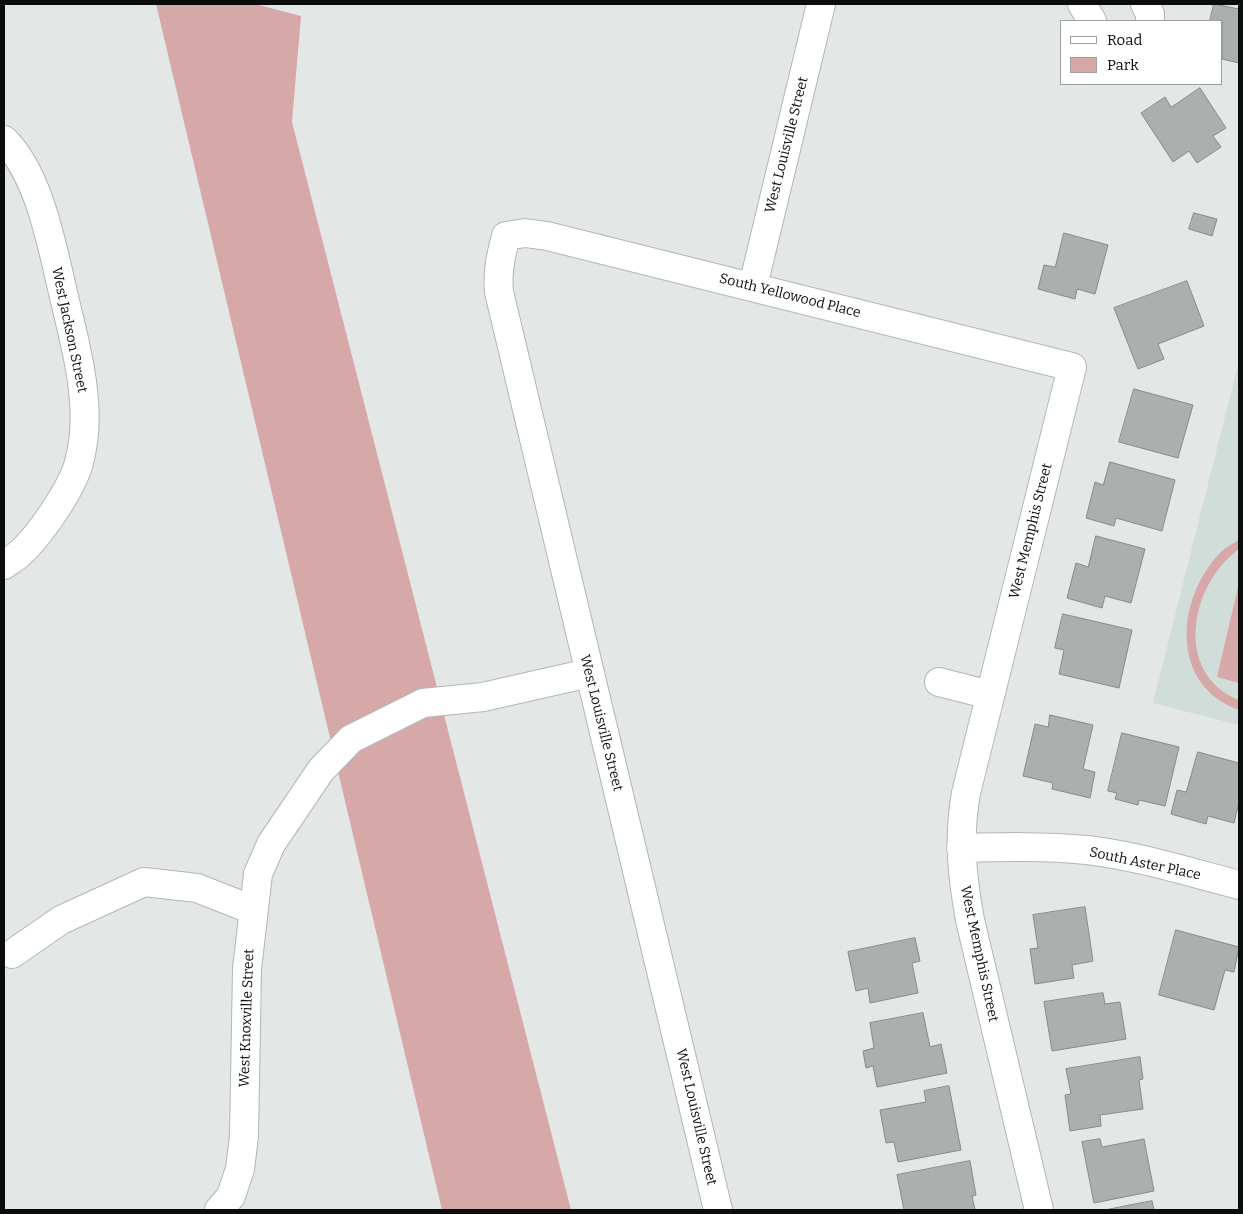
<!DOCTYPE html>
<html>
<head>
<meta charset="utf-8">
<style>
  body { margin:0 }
  #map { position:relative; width:1243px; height:1214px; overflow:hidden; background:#e3e7e5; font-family:Bitter,serif }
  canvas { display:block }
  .frame { position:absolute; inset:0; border:5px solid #0b0c0c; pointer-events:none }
  .legend { position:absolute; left:1060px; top:20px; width:162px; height:65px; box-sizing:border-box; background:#fff; border:1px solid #9d9e9e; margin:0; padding:6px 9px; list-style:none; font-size:15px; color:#0b0c0c }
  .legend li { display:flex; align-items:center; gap:10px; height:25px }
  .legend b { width:25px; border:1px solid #9d9e9e }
</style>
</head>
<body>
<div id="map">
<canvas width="1243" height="1214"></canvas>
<div class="frame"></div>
<ul class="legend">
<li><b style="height:6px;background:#fff"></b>Road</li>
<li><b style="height:14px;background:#d7a8a8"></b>Park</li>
</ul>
</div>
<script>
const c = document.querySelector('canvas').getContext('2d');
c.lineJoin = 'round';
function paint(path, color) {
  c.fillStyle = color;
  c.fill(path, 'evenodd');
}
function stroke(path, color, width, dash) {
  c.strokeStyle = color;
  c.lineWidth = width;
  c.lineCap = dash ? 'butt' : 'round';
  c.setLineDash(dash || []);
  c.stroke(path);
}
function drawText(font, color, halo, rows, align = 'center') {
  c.font = font + ' Bitter,serif';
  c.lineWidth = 5;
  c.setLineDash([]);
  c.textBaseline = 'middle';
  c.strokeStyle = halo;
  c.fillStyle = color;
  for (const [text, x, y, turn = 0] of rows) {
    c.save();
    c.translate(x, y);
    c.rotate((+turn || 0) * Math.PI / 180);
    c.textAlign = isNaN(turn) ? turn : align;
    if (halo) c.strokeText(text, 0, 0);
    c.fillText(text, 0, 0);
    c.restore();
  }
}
paint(new Path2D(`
  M1239,361V725L1153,703Z`), '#d0ddd8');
paint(new Path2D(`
  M156,4H255L301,16L292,122L571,1210H442Z
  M1239,540V549C1190,584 1173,674 1239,700V710C1168,685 1176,595 1223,550C1228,546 1234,543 1239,540Z
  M1239,583V683L1217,677Z`), '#d7a8a8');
const building = new Path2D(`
  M1214,4L1239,9V63L1222,59V21H1210Z
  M1200,88L1226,128L1213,136L1221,147L1197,163L1189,151L1173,162L1141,113L1165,97L1171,107Z
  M1194,213L1217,219L1212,236L1189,229Z
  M1064,233L1108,245L1095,294L1077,289L1075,299L1038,289L1044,265L1055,267Z
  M1187,281L1204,326L1158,344L1164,359L1138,369L1114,308Z
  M1134,389L1193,405L1178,458L1119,442Z
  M1110,462L1175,480L1162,531L1116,518L1114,526L1086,518L1095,482L1103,485Z
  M1096,536L1145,549L1131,603L1105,596L1102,608L1067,598L1076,563L1088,567Z
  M1063,614L1132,630L1119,688L1059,674L1064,650L1055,648Z
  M1050,715L1093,725L1083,769L1095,772L1090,798L1052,789L1053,783L1023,776L1035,724L1048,727Z
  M1122,733L1179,747L1165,806L1139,800L1138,805L1115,799L1117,793L1108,791Z
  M1198,752L1239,763V802L1234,823L1208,816L1206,824L1171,814L1177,790L1186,792Z
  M1085,907L1093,961L1072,965L1074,978L1035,984L1030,949L1038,948L1033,915Z
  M1176,930L1239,947L1234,972L1225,970L1214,1010L1159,995Z
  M915,938L920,961L912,963L918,993L870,1003L868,988L856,991L848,952Z
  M1103,993L1105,1004L1120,1002L1126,1039L1052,1051L1044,1002Z
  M923,1013L930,1047L941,1044L947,1073L877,1087L873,1066L866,1068L863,1051L874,1048L870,1023Z
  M1140,1057L1143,1079L1139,1080L1143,1109L1100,1115L1101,1126L1070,1131L1065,1095L1071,1094L1066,1069Z
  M949,1086L961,1150L898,1162L894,1142L886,1143L880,1110L926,1102L924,1091Z
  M1100,1139L1102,1147L1144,1139L1154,1191L1094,1203L1082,1142Z
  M970,1161L976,1195L972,1196L975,1210H904L897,1175Z
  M1152,1201L1154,1210H1105Z`);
paint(building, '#abafae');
stroke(building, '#868a88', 1);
const minor = new Path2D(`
  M1082,4L1092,21
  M1145,4L1150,14V21
  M4,140C41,176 53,252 65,301C72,331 80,360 83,390C86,415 85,442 78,466C70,491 39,537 19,554C15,558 9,561 4,565
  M753,286L821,4
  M939,682L990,695
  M961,848C1002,847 1045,846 1087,850C1138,856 1189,872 1239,885
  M12,954L61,920L144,882L197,888L253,910
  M219,1210L231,1196L240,1169L244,1136L247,969L258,874L271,844L321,770L351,739L423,703L483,697L589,673
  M718,1210L499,292C497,272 501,255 506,236L525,233L547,236L1072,367L966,793C958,838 962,876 970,920L1039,1210`);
stroke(minor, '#b2b6b4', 30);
stroke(minor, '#fff', 28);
drawText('14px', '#0b0c0c', '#fff', [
  ["West Louisville Street",787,145,-76],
  ["South Yellowood Place",790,296,14],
  ["West Jackson Street",69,330,78],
  ["West Memphis Street",1031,531,-76],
  ["West Louisville Street",601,723,76],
  ["South Aster Place",1145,864,12],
  ["West Memphis Street",979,954,78],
  ["West Knoxville Street",247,1018,-88],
  ["West Louisville Street",696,1117,77]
]);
</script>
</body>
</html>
